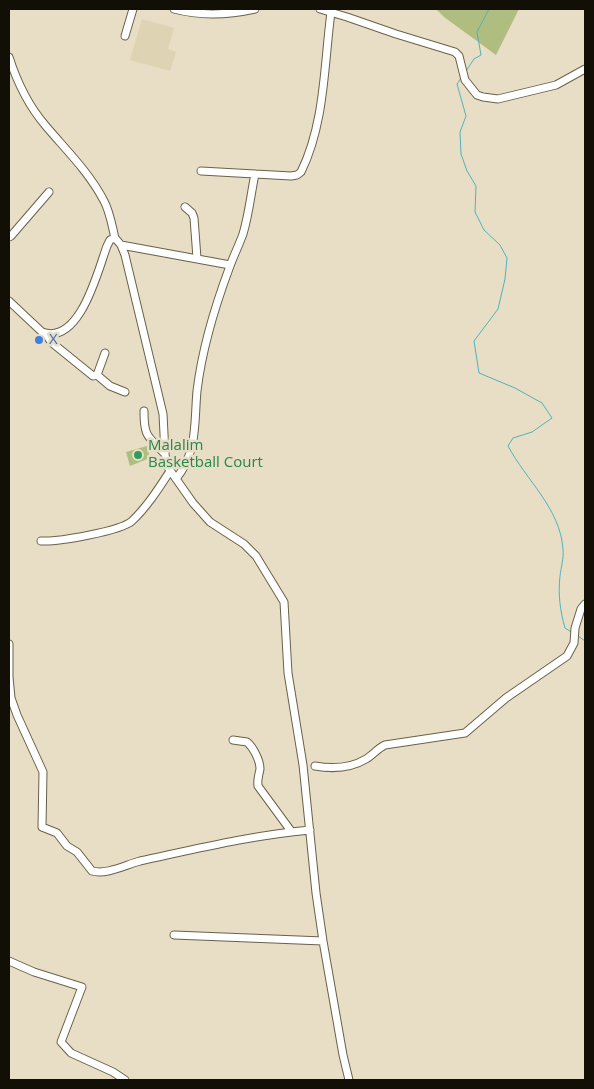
<!DOCTYPE html>
<html>
<head>
<meta charset="utf-8">
<style>
  body { margin:0 }
  #map { position:relative; width:594px; height:1089px; overflow:hidden; background:#e7dec5; font-family:"Open Sans",sans-serif }
  canvas { display:block }
  .frame { position:absolute; inset:0; border:10px solid #120f07; pointer-events:none }
</style>
</head>
<body>
<div id="map">
<canvas width="594" height="1089"></canvas>
<div class="frame"></div>
</div>
<script>
const c = document.querySelector('canvas').getContext('2d');
c.lineJoin = 'round';
function paint(path, color) {
  c.fillStyle = color;
  c.fill(path, 'evenodd');
}
function stroke(path, color, width, dash) {
  c.strokeStyle = color;
  c.lineWidth = width;
  c.lineCap = dash ? 'butt' : 'round';
  c.setLineDash(dash || []);
  c.stroke(path);
}
function drawText(font, color, halo, rows, align = 'center') {
  c.font = font + ' "Open Sans",sans-serif';
  c.lineWidth = 5;
  c.setLineDash([]);
  c.textBaseline = 'middle';
  c.strokeStyle = halo;
  c.fillStyle = color;
  for (const [text, x, y, turn = 0] of rows) {
    c.save();
    c.translate(x, y);
    c.rotate((+turn || 0) * Math.PI / 180);
    c.textAlign = isNaN(turn) ? turn : align;
    if (halo) c.strokeText(text, 0, 0);
    c.fillText(text, 0, 0);
    c.restore();
  }
}
paint(new Path2D(`
  M142,19L174,28L168,49L176,52L170,71L130,60Z`), '#ded3b2');
paint(new Path2D(`
  M436,9H519L496,55L444,17Z
  M147,446L150,458L130,466L126,452Z`), '#b0bd80');
stroke(new Path2D(`
  M466,71L474,59L481,55L477,32L489,9
  M461,78L457,84L466,116L460,132L461,154L467,171L476,186L475,212L484,230L500,245L507,258L505,279L498,309L474,341L479,373L515,388L542,403L552,418L532,432L513,438L508,446C526,480 560,508 563,549C564,558 561,567 560,576C558,595 560,610 565,628L573,633
  M578,636L585,641`), '#4eb3ba', 1);
const minor = new Path2D(`
  M174,9C200,16 228,15 255,9
  M320,9L347,17L396,34L455,52L459,56L465,80L477,95L483,97L498,99L556,85L585,69
  M125,36L133,9
  M9,57C17,82 28,105 45,125C66,150 89,172 104,201C110,212 112,226 115,238L110,240L107,246C98,270 80,346 42,332L9,301
  M201,171L291,176L297,175L301,172C325,123 324,65 331,12
  M185,207L192,213L194,218L197,258
  M9,237L11,236L49,192
  M115,238L121,245L125,255L163,414L165,454L167,466L193,503L210,522L244,544L256,556L284,602L288,673L303,765L316,893L323,941L343,1055L349,1080
  M121,245L230,265
  M46,334L51,342L93,376L97,375L105,353
  M97,375L110,386L125,392
  M144,411C144,438 148,436 165,454
  M176,479C198,451 194,424 197,391C202,349 215,306 230,266C234,255 239,245 243,234C249,214 251,193 255,174
  M41,541C58,542 121,531 132,521C147,507 159,488 170,471
  M9,644V677L11,698L17,715L43,772L42,827L57,833L67,846L77,852L92,871C107,875 125,865 140,861C196,849 253,835 310,830
  M233,740L247,742C253,747 260,760 260,769C259,775 257,779 258,786L291,831
  M315,766C332,769 351,768 366,759C373,755 378,748 385,745L465,733L506,698L567,656L574,643L575,628L581,609L585,604
  M174,935L323,941
  M9,961L34,972L82,987L61,1042L71,1053L113,1072L125,1080`);
stroke(minor, '#69614b', 9);
stroke(minor, '#fff', 7);
for (const [x, y, r, color] of [
  [39,340,5,"#3f7fe0"],
  [138,455,5,"#2e9e5b"]
]) {
  const dot = new Path2D();
  dot.arc(x, y, r, 0, 2 * Math.PI);
  c.fillStyle = color;
  c.fill(dot);
  stroke(dot, '#e7dec5', 2);
}
drawText('15px', '#366cbe', '#e7dec5', [
  ["X",49,340]
], 'left');
drawText('15px', '#27864d', '#e7dec5', [
  ["Malalim",148,446],
  ["Basketball Court",148,463]
], 'left');
</script>
</body>
</html>
